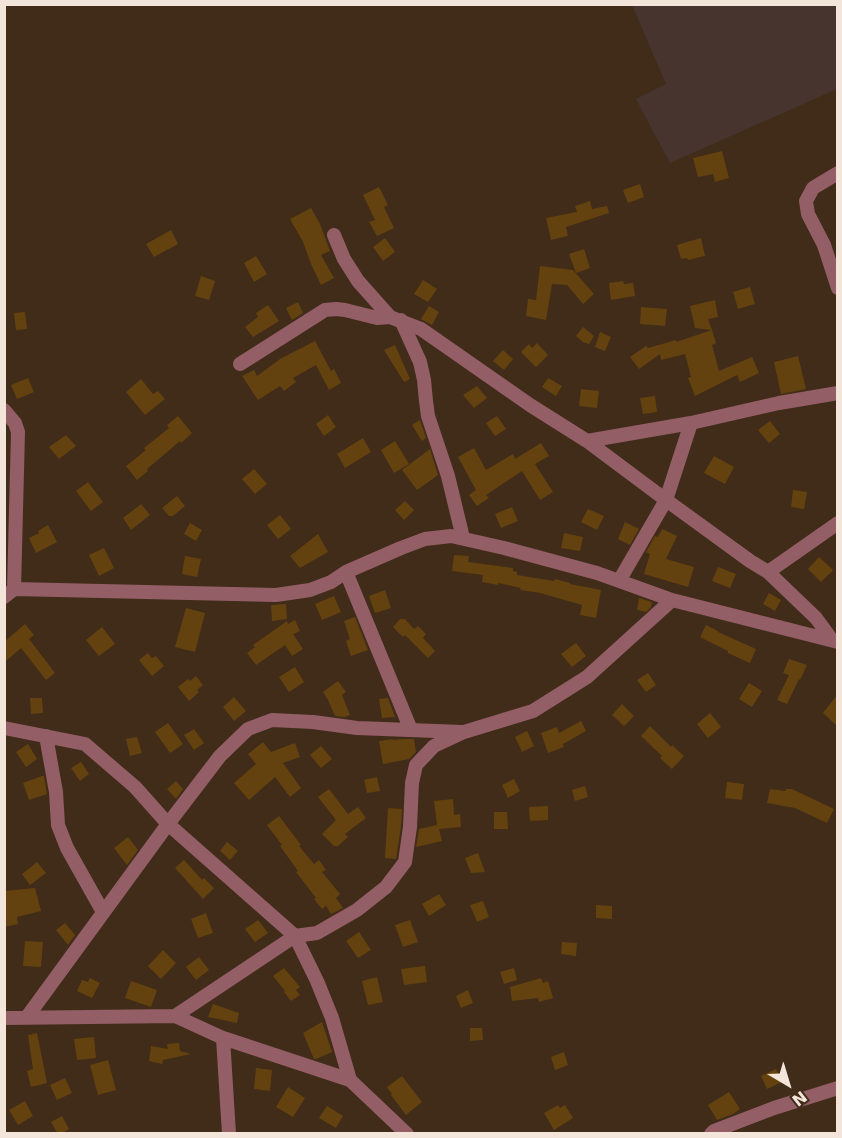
<!DOCTYPE html>
<html>
<head>
<meta charset="utf-8">
<style>
  body { margin:0 }
  #map { position:relative; width:842px; height:1138px; overflow:hidden; background:#412c19; font-family:"DejaVu Sans",sans-serif }
  canvas { display:block }
  .frame { position:absolute; inset:0; border:6px solid #f3e5d9; pointer-events:none }
  .north { position:absolute; left:758px; top:1054px; width:60px; height:60px; -webkit-text-stroke:4px #412c19; paint-order:stroke; rotate:142deg; font-size:16px; font-weight:700; line-height:24px; text-align:center; color:#f3e5d9 }
  .north::after { content:''; display:block; margin:auto; width:21px; height:27px; background:#f3e5d9; clip-path:polygon(50% 0,100% 100%,50% 72%,0 100%) }
</style>
</head>
<body>
<div id="map">
<canvas width="842" height="1138"></canvas>
<div class="frame"></div>
<div class="north">N</div>
</div>
<script>
const c = document.querySelector('canvas').getContext('2d');
c.lineJoin = 'round';
function paint(path, color) {
  c.fillStyle = color;
  c.fill(path, 'evenodd');
}
function stroke(path, color, width, dash) {
  c.strokeStyle = color;
  c.lineWidth = width;
  c.lineCap = dash ? 'butt' : 'round';
  c.setLineDash(dash || []);
  c.stroke(path);
}
paint(new Path2D(`
  M632,5H837V89L670,163L636,99L666,84Z`), '#47342e');
paint(new Path2D(`
  M722,151L729,178L715,182L713,174L698,177L693,158Z
  M640,184L644,197L628,203L623,190Z
  M379,187L388,205L384,207L394,228L377,236L369,222L375,220L363,195Z
  M590,201L592,209L607,206L609,213L566,227L568,236L551,240L546,218L577,212L575,206Z
  M311,208L320,224L330,251L321,255L334,278L321,285L311,264L303,242L290,219Z
  M171,230L178,244L154,257L146,244Z
  M385,238L395,252L383,261L373,247Z
  M701,238L705,256L688,260L687,258L681,259L677,245Z
  M584,249L590,268L576,273L569,254Z
  M256,256L267,274L254,282L244,263Z
  M540,266L573,270L594,294L583,304L567,285L552,284L546,320L526,316L528,299L536,300Z
  M201,276L215,281L209,300L195,296Z
  M423,280L437,289L428,302L414,294Z
  M623,281L624,284L633,283L635,296L611,300L609,283Z
  M750,287L755,304L738,309L733,292Z
  M715,300L718,317L708,319L712,330L695,328L690,306Z
  M298,302L303,313L292,320L286,308Z
  M268,305L279,321L253,337L245,327L258,317L256,313Z
  M429,306L439,312L432,325L421,319Z
  M641,307L667,309L665,326L640,324Z
  M25,312L27,329L16,330L14,313Z
  M583,327L594,336L589,344L583,342L576,336Z
  M712,330L716,343L712,345L719,371L752,357L759,373L740,382L737,375L695,396L688,378L691,377L685,354L661,360L660,354L639,369L630,357L646,346L648,348L676,340V342Z
  M600,332L611,337L605,351L595,347Z
  M315,341L331,371L334,369L341,383L329,390L316,365L293,378L296,382L284,391L280,386L258,400L242,376L254,370L257,376L280,359Z
  M537,343L548,355L536,367L521,352L529,344L532,348Z
  M395,345L410,379L404,382L384,350Z
  M503,350L513,359L504,370L493,361Z
  M798,356L806,389L781,394L774,362Z
  M28,378L34,392L17,399L11,385Z
  M548,378L562,386L556,396L542,387Z
  M141,379L153,394L158,391L165,399L145,415L126,392Z
  M477,386L487,398L474,408L463,395Z
  M581,389L599,391L597,408L579,406Z
  M655,396L657,412L643,414L640,398Z
  M328,415L336,427L324,436L316,424Z
  M178,416L192,433L181,443L180,441L147,469L148,471L137,480L126,466L146,450L144,448L169,428L167,425Z
  M497,416L506,429L495,436L486,423Z
  M420,420L426,438L422,441L412,425Z
  M770,421L780,434L769,443L758,430Z
  M66,435L76,446L59,459L49,447Z
  M363,438L371,452L345,468L337,454Z
  M395,441L409,464L394,473L381,450Z
  M541,443L549,456L535,464L553,492L540,500L522,471L486,495L489,498L477,506L469,495L476,490L458,457L474,448L486,470L513,454L515,459Z
  M430,449L438,475L417,490L402,470Z
  M714,456L734,467L725,484L704,473Z
  M254,469L267,484L255,494L242,479Z
  M88,482L103,502L91,511L76,491Z
  M793,490L807,492L804,509L791,507Z
  M177,496L185,506L173,516H169L162,508Z
  M405,501L414,510L404,520L395,510Z
  M141,504L150,515L131,530L123,518Z
  M512,507L518,521L501,528L495,514Z
  M588,509L604,516L597,530L581,522Z
  M280,515L291,529L278,539L267,525Z
  M625,522L639,529L630,545L618,539Z
  M190,523L202,530L196,541L184,534Z
  M48,525L57,542L36,553L29,538L39,533L38,531Z
  M662,529L677,536L666,559L694,567L688,587L644,574L650,554L646,552L655,536L658,537Z
  M564,533L583,537L580,551L561,548Z
  M318,534L328,552L300,568L290,556Z
  M104,548L114,568L99,576L89,555Z
  M454,555L469,556L468,562L513,568V571L517,572V575L554,581L555,579L570,583V584L601,590L596,618L580,615L582,605L540,593L520,590L521,588L498,583V585L482,582L483,575L452,571Z
  M185,556L201,559L197,577L182,574Z
  M819,557L833,570L821,582L808,569Z
  M718,567L736,574L730,588L712,581Z
  M385,590L391,608L375,613L369,596Z
  M769,593L781,600L775,611L763,604Z
  M334,596L341,612L322,620L315,604Z
  M639,598L652,602L651,607L646,612L637,610Z
  M286,604L287,619L272,621L271,605Z
  M186,608L205,613L195,652L175,647Z
  M355,617L368,650L351,656L346,641L350,639L344,621Z
  M400,619H405L414,629L418,626L426,634L423,638L435,651L428,658L405,635L403,637L393,627Z
  M295,620L300,631L293,634L303,649L292,656L285,645L256,665L247,653L255,647L253,645L287,621L288,624Z
  M25,624L34,635L29,639L55,673L46,680L21,648L4,663V642Z
  M706,625L718,631V632L756,649L750,663L728,653V651L700,637Z
  M102,627L115,644L99,656L86,640Z
  M576,643L586,656L572,667L561,654Z
  M148,653L152,658L156,656L164,666L152,676L139,660Z
  M789,659L807,665L800,680L799,679L787,704L777,700L789,675L783,673Z
  M295,667L304,682L289,692L279,677Z
  M648,673L656,685L646,692L637,680Z
  M196,676L203,685L197,690L199,692L189,701L178,687L188,679L190,681Z
  M338,681L346,692L342,695L350,715L345,717L335,716L328,700L323,692Z
  M749,683L762,691L752,707L739,699Z
  M837,695V726L823,713Z
  M234,697L246,711L234,721L223,707Z
  M30,698H42L43,713L31,714Z
  M388,698L395,717L382,718L379,699Z
  M622,704L634,716L624,726L612,715Z
  M710,713L721,727L708,738L697,724Z
  M581,721L586,731L563,744L564,747L548,753L541,733L557,727L559,733Z
  M168,723L183,744L170,753L155,732Z
  M650,726L671,747L672,745L684,756L672,769L660,758L662,756L641,736Z
  M194,729L204,743L194,750L184,735Z
  M527,731L534,746L522,752L515,737Z
  M137,737L142,753L130,756L126,739Z
  M393,739V740L402,739H414L416,752L409,759L383,764L379,741Z
  M263,742L271,752L295,743L300,757L283,763L301,788L290,797L275,777L249,800L234,783L256,764L248,754Z
  M28,744L37,759L26,767L16,752Z
  M321,746L332,759L321,768L310,755Z
  M81,762L89,774L80,781L71,768Z
  M42,776H44L47,794L29,800L23,783Z
  M377,777L380,791L367,793L364,780Z
  M514,779L520,791L508,798L502,785Z
  M176,781L183,789L176,799L167,789Z
  M727,782L744,784L742,800L725,798Z
  M585,786L588,797L575,801L572,790Z
  M329,789L348,814L358,807L366,818L345,834L348,837L338,846H334L322,834L336,820L318,797Z
  M770,789L786,791V789H792L834,809L827,823L795,808L767,803Z
  M453,799L454,815L460,814L461,827L439,829L442,841L416,847L419,829L437,825L434,801Z
  M548,806V820L530,821L529,807Z
  M388,808L402,809L401,826L396,859L385,858Z
  M494,812H507L508,829H494Z
  M279,816L301,845L299,846L314,864L319,860L326,870L322,872L340,894L336,898L343,908L331,914L326,906L322,909L314,899L316,898L296,872L298,871L280,846L282,845L267,825Z
  M128,837L138,850L127,865L114,848Z
  M227,842L238,851L230,860L220,851Z
  M478,853L485,872L471,873L465,858Z
  M184,860L202,880L204,878L214,888L203,899L175,868Z
  M37,862L46,873L30,885L22,874Z
  M35,888L41,911L17,917L18,924L4,927V891Z
  M439,894L446,905L429,916L422,904Z
  M483,901L489,917L477,922L470,905Z
  M596,905L612,906V919L596,918Z
  M206,913L213,933L198,938L191,919Z
  M258,920L268,933L255,942L245,929Z
  M410,920L418,942L403,947L395,925Z
  M65,923L75,935L68,945L56,930Z
  M359,932L371,950L358,958L346,941Z
  M25,941L43,942L41,967L23,966Z
  M562,942L577,943L576,956L561,954Z
  M163,950L176,963L161,979L148,966Z
  M199,957L209,970L196,980L186,967Z
  M425,966L427,982L404,985L401,969Z
  M284,968L300,987L296,990L300,995L291,1001L284,992L285,991L273,976Z
  M514,968L517,980L504,984L500,972Z
  M377,977L383,1002L368,1005L362,981Z
  M90,978L100,983L92,998L77,991L82,980L88,982Z
  M541,978L543,983L548,981L553,998L539,1002L538,998L512,1001L510,987Z
  M131,981L157,990L151,1007L125,998Z
  M468,990L473,1003L461,1008L456,996Z
  M213,1004L239,1013L237,1023L208,1017Z
  M322,1022L332,1052L316,1059H314L303,1033Z
  M470,1028H482L483,1040L470,1041Z
  M37,1033L47,1083L31,1087L27,1071L33,1069L28,1035Z
  M94,1037L96,1058L77,1060L74,1039Z
  M179,1043L180,1051L191,1054L163,1060L162,1064L149,1061L151,1046L168,1049L167,1044Z
  M564,1052L568,1065L555,1070L551,1057Z
  M108,1060L116,1090L98,1095L90,1065Z
  M256,1068L272,1070L270,1091L254,1089Z
  M776,1069L782,1082L767,1089L761,1076Z
  M402,1076L422,1102L406,1115L391,1095L392,1094L387,1087Z
  M65,1078L72,1093L57,1100L50,1085Z
  M288,1087L305,1098L293,1117L276,1107Z
  M729,1092L740,1109L733,1114L717,1120L708,1105Z
  M25,1101L33,1116L18,1125L9,1110Z
  M558,1105L560,1108L565,1105L573,1118L554,1130L544,1113Z
  M327,1106L343,1116L336,1128L319,1118Z
  M62,1116L69,1129L61,1134H58L51,1122Z`), '#63420f');
stroke(new Path2D(`
  M838,173L813,188L806,201L808,214L824,245L838,288
  M334,235L344,259L358,281L390,317
  M401,320L420,362L424,380L426,401L428,416L448,476L463,538
  M240,364L325,310L336,309L345,310L377,318L390,317L421,329L530,405L587,441L666,500L750,561L768,572L816,618L832,640
  M4,410L15,423L18,432L14,589
  M587,441L691,423L779,403L838,393
  M346,572L411,730
  M768,572L838,523
  M619,581L666,500L691,423
  M4,597L14,589L276,595L310,590L331,582L346,572L401,548L425,539L451,536L504,548L597,573L672,600
  M4,728L85,744L135,787L168,824L295,936L317,981L332,1018L350,1080
  M46,736L56,792L58,825L67,848L103,912
  M175,1016L295,936L317,933L357,910L386,887L405,862L410,827L412,783L416,765L434,746L464,732L533,711L587,677L672,600L838,642
  M27,1017L168,824L220,756L248,729L272,720L313,722L357,728L462,732
  M4,1018L175,1016L223,1038L350,1080L407,1134
  M223,1038L229,1134
  M711,1134L714,1131L774,1108L838,1088`), '#945e67', 14);
</script>
</body>
</html>
